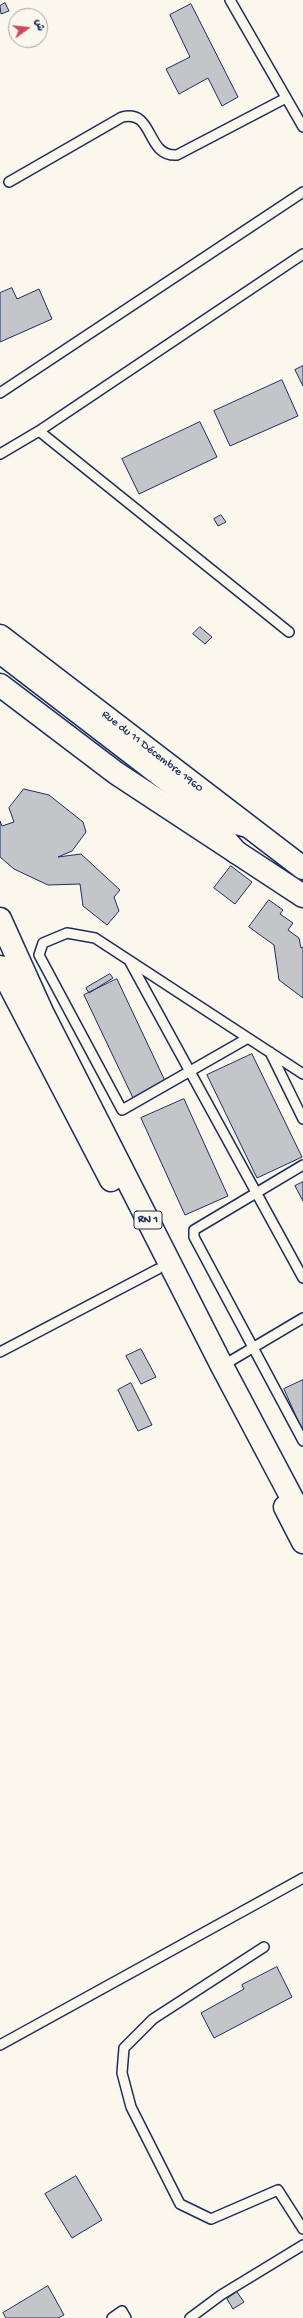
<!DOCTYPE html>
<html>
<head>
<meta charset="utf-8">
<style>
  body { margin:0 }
  #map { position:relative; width:303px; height:2318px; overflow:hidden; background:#fbf7ec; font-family:"Gochi Hand","Playpen Sans Arabic",sans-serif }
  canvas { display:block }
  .north { position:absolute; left:8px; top:8px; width:40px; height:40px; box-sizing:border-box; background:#fbf7ec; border:1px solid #a1a7b3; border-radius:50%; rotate:75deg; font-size:11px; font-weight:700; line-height:16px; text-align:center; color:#1b2f5e }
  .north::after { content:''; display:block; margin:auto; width:14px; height:18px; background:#d1495b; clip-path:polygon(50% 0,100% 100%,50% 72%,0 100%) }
</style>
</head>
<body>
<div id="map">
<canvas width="303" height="2318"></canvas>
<div class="north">ش</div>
</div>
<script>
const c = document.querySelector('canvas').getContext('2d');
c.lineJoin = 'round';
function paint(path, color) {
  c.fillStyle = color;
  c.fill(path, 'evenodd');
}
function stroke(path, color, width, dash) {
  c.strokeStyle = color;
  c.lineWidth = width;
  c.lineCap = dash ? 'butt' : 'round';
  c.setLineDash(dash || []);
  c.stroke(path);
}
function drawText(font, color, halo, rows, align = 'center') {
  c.font = font + ' "Gochi Hand",sans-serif';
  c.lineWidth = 3.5;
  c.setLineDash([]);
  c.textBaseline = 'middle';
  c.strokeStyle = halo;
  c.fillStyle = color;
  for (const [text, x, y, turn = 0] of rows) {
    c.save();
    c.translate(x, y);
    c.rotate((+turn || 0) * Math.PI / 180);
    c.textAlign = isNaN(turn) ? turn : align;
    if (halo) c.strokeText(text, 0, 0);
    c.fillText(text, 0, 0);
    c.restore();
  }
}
const building = new Path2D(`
  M5,3L9,11L1,14L0,6Z
  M191,4L238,97L222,106L208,78L179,94L166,69L190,57L170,15Z
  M12,288L17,299L39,289L52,319L0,342V293Z
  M303,366V386L295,370Z
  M282,380L298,416L230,446L214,411Z
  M200,422L217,457L139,494L122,459Z
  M221,515L226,522L218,526L214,519Z
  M200,627L212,637L205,644L193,634Z
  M24,789L49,795L83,822L86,832L72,851L58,857L81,854L120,890L114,897L119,911L107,925L83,906L80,884L48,885L14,869L0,857V821L2,826L14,822L9,808Z
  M231,866L252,882L235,904L214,888Z
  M269,900L283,910L280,914L293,923L288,930L299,938L301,948L303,947V998L279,980L274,945L249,927Z
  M110,974L113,978L89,993L86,988Z
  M117,979L166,1083L133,1098L84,995Z
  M252,1054L302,1157L257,1178L207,1075Z
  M184,1099L228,1196L185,1215L141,1118Z
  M303,1182V1201L295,1186Z
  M141,1349L156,1377L141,1384L126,1356Z
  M303,1380V1429L302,1430L284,1389Z
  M131,1383L152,1425L138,1431L118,1390Z
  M277,1967L292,1997L214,2038L201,2013L244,1989L242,1985Z
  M76,2176L102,2220L72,2238L45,2194Z
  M48,2286L64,2315L58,2318H6L3,2313Z
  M237,2292L244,2302L233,2309L227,2299Z`);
paint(building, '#c3c5c9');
stroke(building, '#1b2f5e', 1);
const service = new Path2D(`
  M230,0L303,127
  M9,182L122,117C155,109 145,157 177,155L286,98
  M0,393L303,192
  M39,431L289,632
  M0,454L39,431L303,254
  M130,962L303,1278
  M248,1038L122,1110L39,955L43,943L67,933L95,938L303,1074
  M270,1052L303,1119
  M303,1165L194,1230V1237L303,1441
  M0,1352L158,1269
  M222,1366L303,1318
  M264,1947L153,2019L124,2048L122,2073L131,2107L180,2204L211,2219L278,2190L303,2229
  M0,2045L303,1878
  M112,2318L122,2311L126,2318
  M190,2318L221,2295L303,2245`);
const secondary = new Path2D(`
  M0,636L303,868
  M0,685L116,773L303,896`);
const primary = new Path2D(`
  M0,652L202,807L229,821L247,826
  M199,815L217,830L236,852
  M0,919L42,1012L222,1366L303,1519
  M0,967L111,1180
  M285,1507L303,1542`);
stroke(service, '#1b2f5e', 12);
stroke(secondary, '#1b2f5e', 25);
stroke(primary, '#1b2f5e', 25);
stroke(service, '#fbf7ec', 9);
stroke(secondary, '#fbf7ec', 22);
stroke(primary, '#fbf7ec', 22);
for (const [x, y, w] of [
  [148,1220,28]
]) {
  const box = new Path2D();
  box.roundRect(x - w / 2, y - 9, w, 18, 3);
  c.fillStyle = '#fbf7ec';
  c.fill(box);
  stroke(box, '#1b2f5e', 1);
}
drawText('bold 11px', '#1b2f5e', null, [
  ["RN 1",148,1220]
]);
drawText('12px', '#1b2f5e', '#fbf7ec', [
  ["Rue du 11 Décembre 1960",152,752,38]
]);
</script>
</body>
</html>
